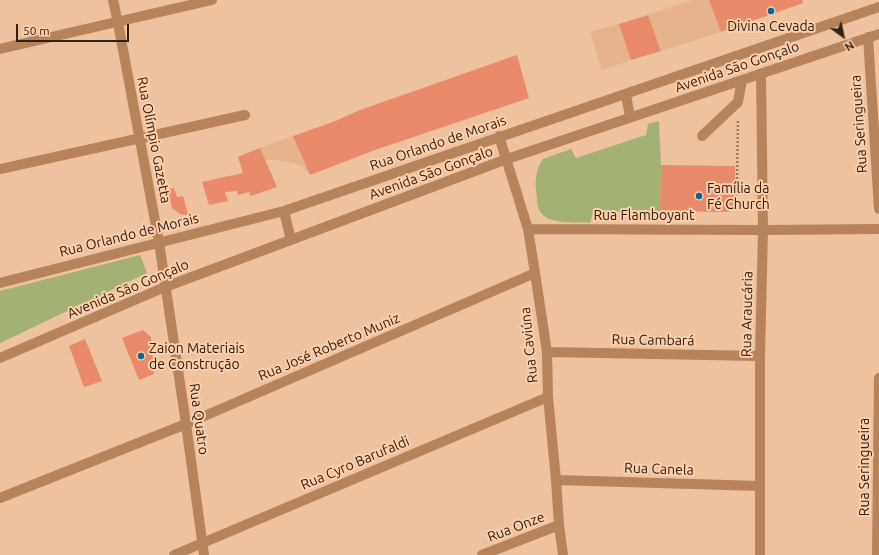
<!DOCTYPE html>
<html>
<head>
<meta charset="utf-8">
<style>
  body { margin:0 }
  #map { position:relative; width:879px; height:555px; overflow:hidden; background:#eec19f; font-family:Ubuntu,sans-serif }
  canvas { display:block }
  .north { position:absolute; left:823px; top:16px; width:40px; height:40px; -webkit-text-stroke:3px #fbceab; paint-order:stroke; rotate:147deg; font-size:11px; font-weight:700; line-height:16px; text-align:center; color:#312113 }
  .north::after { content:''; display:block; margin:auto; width:14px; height:18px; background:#312113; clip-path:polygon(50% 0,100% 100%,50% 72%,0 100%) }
  .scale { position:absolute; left:16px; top:24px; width:113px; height:18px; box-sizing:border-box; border:2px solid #312113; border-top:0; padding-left:5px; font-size:12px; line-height:14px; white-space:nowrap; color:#312113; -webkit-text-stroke:3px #fbceab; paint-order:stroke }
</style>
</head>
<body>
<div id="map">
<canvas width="879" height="555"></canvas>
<div class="north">N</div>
<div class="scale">50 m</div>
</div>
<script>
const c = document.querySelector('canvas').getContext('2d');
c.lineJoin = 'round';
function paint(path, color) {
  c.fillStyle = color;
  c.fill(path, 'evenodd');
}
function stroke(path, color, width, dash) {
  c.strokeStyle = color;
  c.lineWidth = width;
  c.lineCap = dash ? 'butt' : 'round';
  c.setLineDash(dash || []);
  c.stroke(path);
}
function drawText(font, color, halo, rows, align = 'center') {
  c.font = font + ' Ubuntu,sans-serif';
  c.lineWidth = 4;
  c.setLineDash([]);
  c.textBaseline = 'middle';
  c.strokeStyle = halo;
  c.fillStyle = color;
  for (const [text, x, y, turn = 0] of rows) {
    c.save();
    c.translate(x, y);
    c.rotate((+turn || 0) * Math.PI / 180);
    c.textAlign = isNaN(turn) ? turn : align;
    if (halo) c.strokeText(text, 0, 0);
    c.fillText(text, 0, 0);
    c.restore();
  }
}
paint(new Path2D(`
  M691,0H709L721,32L661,51L648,15Z
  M619,24L631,60L602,70L590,32Z
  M293,136L310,175L301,165L278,160H265L260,148Z`), '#e6b38c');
paint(new Path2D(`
  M659,121L661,165L660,217L648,218L645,210L593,213L590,223C576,222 546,225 539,210C537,204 537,197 536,191C535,178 536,170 543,159L571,149L576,158L646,135L648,124Z
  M140,255L147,273L0,343V291Z`), '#a3b273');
paint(new Path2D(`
  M709,0H802L803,3L721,32Z
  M648,15L661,51L631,60L619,24Z
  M517,55L529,98L375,150L310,175L293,136L333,122L360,110Z
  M260,148L277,187L251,196L249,192L238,195L237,191L225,192L228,201L209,205L202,182L243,173L238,157Z
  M661,165L735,166V185H738L737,206L733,210L728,212L660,211Z
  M174,188L177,197L183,196L188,214L184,215L180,214L172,208L168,189Z
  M143,330L151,337L154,374L139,380L122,338Z
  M85,339L102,381L84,387L69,346Z`), '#e98a6a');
stroke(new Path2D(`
  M737,183L738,119`), '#997960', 2.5, [2, 2]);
stroke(new Path2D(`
  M113,0L118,23L159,242L186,424L204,555
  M868,37L879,209
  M0,49L212,0
  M626,94L630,117
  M499,136L528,229L535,273L547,352L548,397L556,480L559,525L563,555
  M702,136L738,102L742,80
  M0,169L245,115
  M284,211L291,240
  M528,229L763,230L879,229
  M0,283L284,211L879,7
  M547,352L760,356
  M0,358L165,287L507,159L879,34
  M556,480L760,486
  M0,498L186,424L535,273
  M174,555L548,397
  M482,555L559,525
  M760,555V356L763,230L761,74
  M877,555L879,378`), '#b6835b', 10);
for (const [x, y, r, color] of [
  [771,11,4,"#076695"],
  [699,196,4,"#076695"],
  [141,356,4,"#076695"]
]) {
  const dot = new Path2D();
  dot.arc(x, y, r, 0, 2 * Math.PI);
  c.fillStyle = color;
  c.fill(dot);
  stroke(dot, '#fbceab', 1.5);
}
drawText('14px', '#312113', '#fbceab', [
  ["Divina Cevada",771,26,"center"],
  ["Família da",707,188],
  ["Fé Church",707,204],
  ["Zaion Materiais",149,348],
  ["de Construção",149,364]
], 'left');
drawText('14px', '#312113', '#fbceab', [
  ["Avenida São Gonçalo",737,67,-19],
  ["Rua Seringueira",859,124,-94],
  ["Rua Olímpio Gazetta",154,140,79],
  ["Rua Orlando de Morais",438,143,-19],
  ["Avenida São Gonçalo",431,173,-20],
  ["Rua Flamboyant",644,215],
  ["Rua Orlando de Morais",129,235,-14],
  ["Avenida São Gonçalo",128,289,-23],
  ["Rua Araucária",747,314,-89],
  ["Rua Cambará",653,340,1],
  ["Rua Caviúna",529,345,-96],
  ["Rua José Roberto Muniz",329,347,-23],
  ["Rua Quatro",199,419,82],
  ["Rua Cyro Barufaldi",355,463,-23],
  ["Rua Seringueira",864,467,-90],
  ["Rua Canela",659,469,2],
  ["Rua Onze",516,527,-21]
]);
</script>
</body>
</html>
